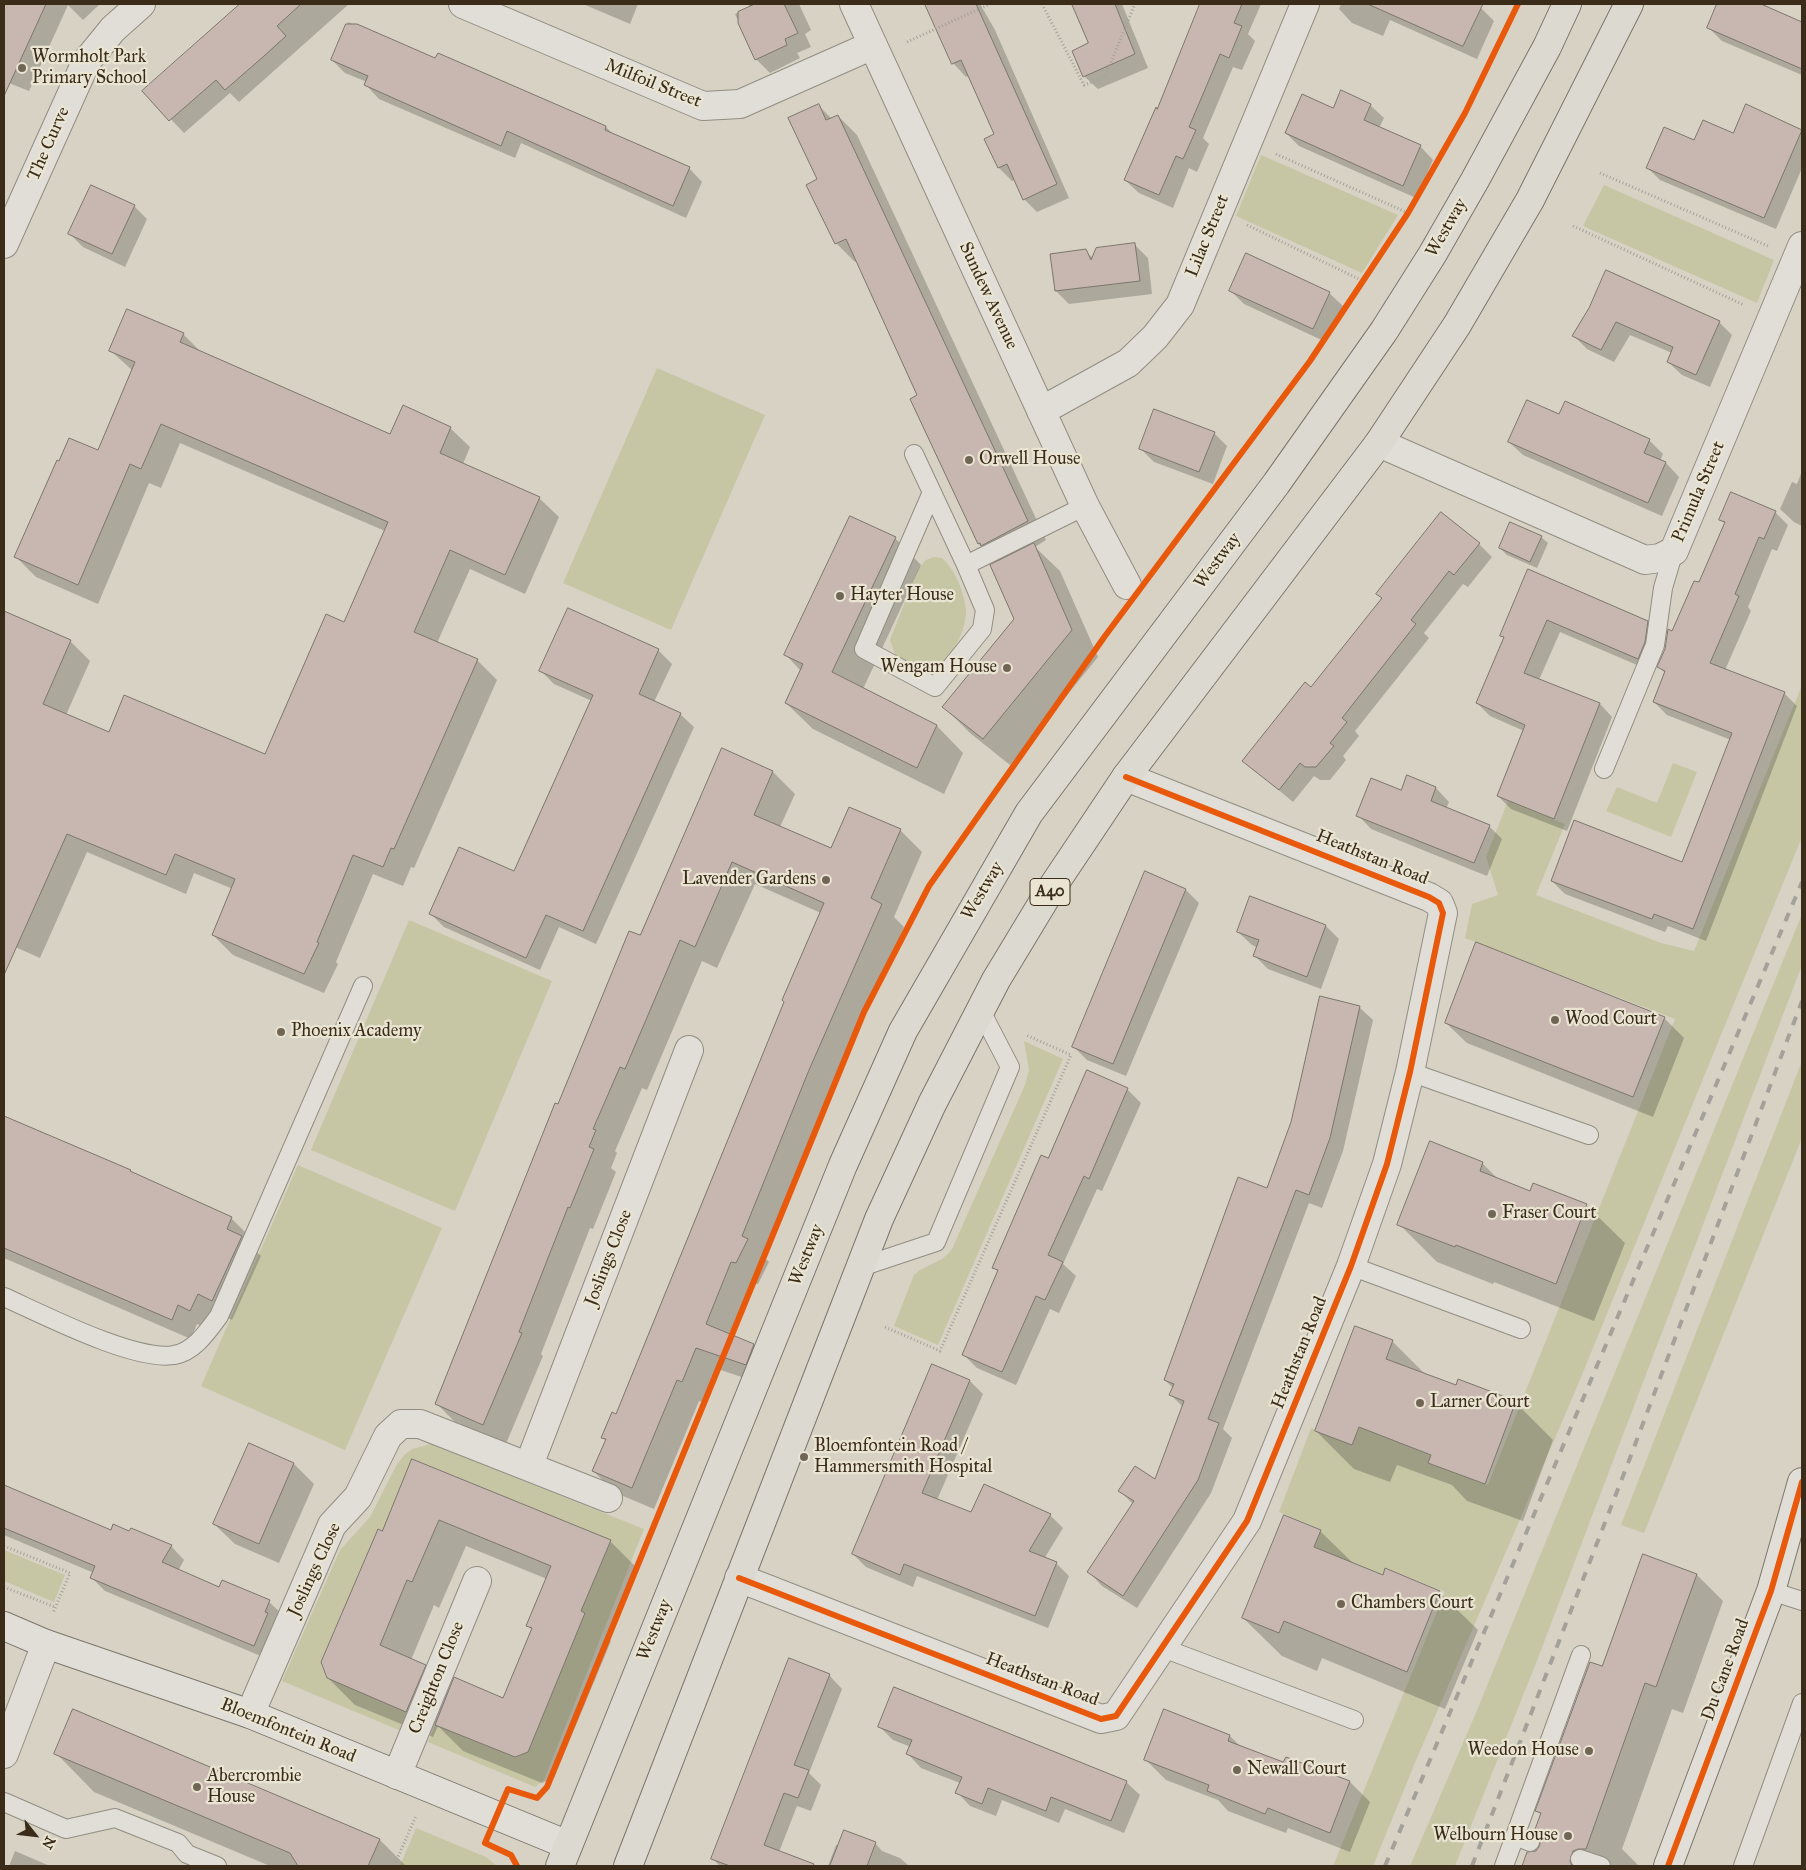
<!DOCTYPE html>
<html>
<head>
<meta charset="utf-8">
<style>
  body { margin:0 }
  #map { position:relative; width:1806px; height:1870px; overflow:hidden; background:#d7d2c4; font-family:"IM FELL Great Primer",serif }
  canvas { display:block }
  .frame { position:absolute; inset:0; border:5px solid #3a2c19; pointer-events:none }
  .north { position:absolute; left:10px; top:1810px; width:50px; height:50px; -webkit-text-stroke:4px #eae4d3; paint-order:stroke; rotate:119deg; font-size:14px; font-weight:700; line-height:20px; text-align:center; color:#3a2c19 }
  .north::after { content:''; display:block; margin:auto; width:18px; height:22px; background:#3a2c19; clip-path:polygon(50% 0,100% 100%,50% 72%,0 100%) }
</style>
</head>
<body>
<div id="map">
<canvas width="1806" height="1870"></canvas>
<div class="frame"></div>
<div class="north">N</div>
</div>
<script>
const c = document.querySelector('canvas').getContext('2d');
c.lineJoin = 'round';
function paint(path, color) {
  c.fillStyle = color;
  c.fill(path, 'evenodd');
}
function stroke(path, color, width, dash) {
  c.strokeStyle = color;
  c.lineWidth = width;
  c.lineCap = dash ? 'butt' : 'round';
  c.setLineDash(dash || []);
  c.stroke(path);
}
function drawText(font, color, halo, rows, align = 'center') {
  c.font = font + ' "IM FELL Great Primer",serif';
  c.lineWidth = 4.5;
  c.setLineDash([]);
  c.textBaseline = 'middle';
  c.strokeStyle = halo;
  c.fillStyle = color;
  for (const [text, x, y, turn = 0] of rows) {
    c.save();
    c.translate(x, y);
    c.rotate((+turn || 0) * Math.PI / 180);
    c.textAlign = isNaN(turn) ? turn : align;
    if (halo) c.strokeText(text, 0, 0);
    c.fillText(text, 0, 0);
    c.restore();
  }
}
paint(new Path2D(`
  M1261,155L1398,215L1362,273L1236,216Z
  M1604,185L1774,260L1757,303L1583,226Z
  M657,368L765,415L671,630L563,583Z
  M934,557L942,558C955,569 965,594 966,610C967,633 945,676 918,670C911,669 903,663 897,660L890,640L918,569L926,560Z
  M1802,685V837L1577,1387L1414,1765L1373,1866H1333L1445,1592L1386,1568L1383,1575L1314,1547L1320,1529L1279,1512L1311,1428L1352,1445L1359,1427L1431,1455L1428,1463L1488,1485L1675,1019L1465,938L1472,904L1498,895L1486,857L1508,801L1565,824L1536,895L1661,943L1694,951Z
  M1673,763L1697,772L1671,837L1606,811L1617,787L1657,803Z
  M1802,914V965L1538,1658L1455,1866H1410L1475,1715Z
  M409,920L552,981L455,1211L311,1150Z
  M1024,1041L1063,1059L938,1345L894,1326L914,1275C927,1263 940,1265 952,1249L1025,1085L1029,1070Z
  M1802,1061V1138L1644,1533L1621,1525Z
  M298,1165L442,1228L345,1450L201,1386Z
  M431,1444L644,1529L544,1780L535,1787L428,1742L435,1725L515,1757L528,1752L585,1613L578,1610L587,1587L591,1588L611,1540L413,1459L384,1531L378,1529L321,1662L327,1678L409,1713L401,1731L282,1681L340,1550L370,1517L396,1466L404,1455L412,1449Z
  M4,1550L65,1575L54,1602L4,1581Z
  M416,1828L486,1857L497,1866H400Z`), '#c6c6a5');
paint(new Path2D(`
  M4,4H100L83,20L68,5L29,91L4,81Z
  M242,4H349L239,102L230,93L184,133L144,91Z
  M583,4H638L630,24Z
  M748,4H799L811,30L805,34L811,47L797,53L800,58L770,73L756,59L735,14L750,7Z
  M926,4H980L995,30L1069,198L1037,212L1024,199L1015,180L1012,181L999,168L995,135L969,76L966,77L953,63Z
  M1074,4H1122L1148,68L1098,89L1084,76L1089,44Z
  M1201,4H1261L1248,34L1255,41L1242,70L1233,67L1203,138L1209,144L1197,172L1189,168L1173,208L1139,193L1125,180L1157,110Z
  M1341,4H1472L1481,8L1494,21L1477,59L1390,20L1383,36L1352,23L1339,9Z
  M1719,4H1758L1802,23V75L1722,41L1709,28Z
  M348,22L436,59L606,127L615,136L689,168L702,182L686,218L521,143L515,158L379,99L366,85L367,82L345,73L332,60Z
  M1370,105L1384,118L1379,128L1420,146L1433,160L1416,198L1299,146L1286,133L1334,109Z
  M819,106L832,119L838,116L857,135L1046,540L1035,547L1060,571L1098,657L1010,765L970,733L944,707L1015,619L998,562L979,544L919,396L857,261L855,262L836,243L819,179Z
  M1801,131L1802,168L1776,229L1660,180L1648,168L1695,142L1734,134Z
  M134,206L147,219L125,267L83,247L70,234Z
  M1135,245L1148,258L1152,294L1069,304L1056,291L1085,251L1093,258Z
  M1230,290L1329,293L1343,306L1326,342L1244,304Z
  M1590,309L1719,322L1732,335L1710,387L1682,375L1668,362L1672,353L1630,335L1614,362L1587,349L1574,336Z
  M183,334L202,353L391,436L450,428L470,447L463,464L539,498L559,517L525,594L470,569L437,643L477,660L497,680L414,868L411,867L403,886L373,874L336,962L338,964L324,993L233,955L213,935L233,889L194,873L186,894L87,852L40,958L4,942V612L70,641L90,661L66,715L110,734L265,756L345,624L385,531L180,443L161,488L149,483L98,604L36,577L16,557L99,452L133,371L110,350Z
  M1565,403L1649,440L1663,454L1660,461L1666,463L1679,477L1662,516L1523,455L1509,442L1560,416Z
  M1214,433L1227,446L1213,484L1154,462L1140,448Z
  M1802,471V526L1794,522L1780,509L1792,482L1797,484Z
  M1775,512L1788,525L1777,551L1772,549L1748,607L1751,611L1725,670L1784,693L1797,706L1706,941L1668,926L1665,932L1565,894L1552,881L1682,864L1731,740L1667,715L1654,702L1665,673L1659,667L1672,633L1699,584L1725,524L1721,520Z
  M1541,537L1548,543L1537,568L1507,555L1500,548Z
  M895,538L921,565L863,689L937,726L963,753L944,794L813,729L786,703L801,671L786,655Z
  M1479,544L1492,557L1468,587L1463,584L1424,633L1429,638L1355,731L1359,736L1343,756L1346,760L1330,780H1320L1314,776L1293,802L1244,761L1311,689L1383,599L1378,594Z
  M1529,571L1647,622L1660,635L1651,671L1560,632L1539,680L1600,704L1612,717L1567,831L1511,809L1498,796L1524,731L1490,716L1477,703L1505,639L1501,635Z
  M658,650L672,664L654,702L680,714L694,727L596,944L559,927L540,970L444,927L431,914L515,873L592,701L554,684L541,671Z
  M723,750L773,772L795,794L780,827L832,850L900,830L922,852L894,917L904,927L831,1092L764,1257L769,1262L758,1284L753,1283L732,1336L753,1345L776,1367L768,1386L718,1369L704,1403L699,1401L654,1509L616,1493L593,1471L606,1441L602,1437L617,1416L821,913L755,884L717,968L702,961L647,1090L642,1088L615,1151L617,1153L611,1168L616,1172L593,1229L590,1228L541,1354L543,1356L505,1446L459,1426L437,1404L559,1106L640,937Z
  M1408,777L1436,788L1449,802L1446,809L1489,826L1502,839L1487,876L1371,829L1358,815L1401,792Z
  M1186,890L1199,903L1126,1076L1087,1060L1073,1046Z
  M1251,898L1326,926L1339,939L1321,989L1268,969L1255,956L1258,948L1252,945L1238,932Z
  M1359,1007L1373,1020L1343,1151L1322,1208L1309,1203L1223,1429L1232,1438L1211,1493L1137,1608L1102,1586L1089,1572L1133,1504L1120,1491L1156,1481L1183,1407L1171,1395L1173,1388L1165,1380L1267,1190Z
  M1664,1018L1684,1038L1653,1117L1467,1043L1446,1023Z
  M1127,1089L1141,1103L1102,1191L1097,1189L1063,1264L1076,1276L1059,1313L1050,1309L1016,1385L977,1368L963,1354L999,1272L994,1267L1049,1160Z
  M4,1117L130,1171L232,1219L251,1238L249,1244L261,1256L232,1320L218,1313L210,1330L197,1324L191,1339L4,1258Z
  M1482,1163L1499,1180L1531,1192L1586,1205L1625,1243L1594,1321L1494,1282L1493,1284L1437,1262L1399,1224Z
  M1392,1341L1426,1375L1457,1386L1515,1402L1553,1440L1523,1521L1467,1501L1452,1485L1397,1465L1390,1482L1354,1469L1316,1431Z
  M933,1366L970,1381L983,1394L937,1500L972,1513L1050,1515L1063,1528L1044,1559L1056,1563L1069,1576L1048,1628L917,1576L913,1587L866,1567L853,1554Z
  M413,1460L610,1541L637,1568L608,1638L611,1641L554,1778L542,1783L463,1751L438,1726L433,1737L355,1705L328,1678L383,1532ZM466,1546L547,1579L528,1626L532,1630L504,1699L450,1691L425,1666L411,1660L434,1605L439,1608Z
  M294,1464L314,1484L279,1563L235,1544L214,1524Z
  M4,1486L111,1531L130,1532L171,1546L184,1560L178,1571L220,1588L269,1602L283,1615L268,1659L105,1591L92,1578L94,1573L4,1535Z
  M1320,1531L1354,1564L1384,1577L1439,1592L1478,1630L1445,1709L1322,1658L1317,1671L1282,1656L1243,1618Z
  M1697,1575L1723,1601L1683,1713L1672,1709L1622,1849L1639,1866H1523L1528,1853L1537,1852L1541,1847L1542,1840L1535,1832L1542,1815L1537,1811L1603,1668Z
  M829,1675L842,1689L809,1773L821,1785L811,1811L797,1806L779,1852L796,1866H720L713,1859Z
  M879,1726L1126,1782L1140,1795L1124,1833L1065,1809L1059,1823L1002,1800L996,1816L970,1806L957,1792L960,1783L921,1768L908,1754L911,1747L893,1740Z
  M1230,1736L1240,1746L1284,1763L1350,1782L1370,1802L1350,1852L1288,1828L1286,1833L1228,1811L1218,1800L1166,1780L1146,1760Z
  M56,1753L380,1840L406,1866H270L94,1792Z
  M875,1843L882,1851L900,1858L909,1866H828L836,1845Z
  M15,1851L50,1866H9Z`), '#0003');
const building = new Path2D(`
  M4,4H46L4,96Z
  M240,4H301L277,26L286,36L264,56L225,90L216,80L169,121L142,91Z
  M755,4H784L798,33L785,39L787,45L755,60L738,23V12Z
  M925,4H976L1057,184L1023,200L1007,164L998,168L984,139L994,134L961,60L952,64Z
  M1072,4H1115L1135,54L1083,77L1072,51L1088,43Z
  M1200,4H1242L1234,23L1242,26L1229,58L1220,54L1189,127L1196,130L1183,159L1176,156L1159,195L1124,180L1156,107L1157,109Z
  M1368,4H1483L1463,46Z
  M1717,4H1761L1802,22V69L1707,28Z
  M346,24H357L435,58L438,53L606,126L605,130L690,167L673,206L507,131L501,146L364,85L368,76L331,60Z
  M1341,90L1371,104L1364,120L1421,145L1403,186L1285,133L1302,94L1333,108Z
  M819,104L826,120L838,115L1028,521L981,546L980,543L978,544L910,399L917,395L846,239L835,244L806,185L817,179L788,118Z
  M1746,104L1802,130L1764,218L1646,168L1664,127L1694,140L1703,120L1733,133Z
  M91,185L135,205L112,254L68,234Z
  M1135,243L1140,281L1055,291L1050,254L1086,249L1091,260L1096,248Z
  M1246,253L1330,292L1313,329L1229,291Z
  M1606,270L1720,321L1696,375L1667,362L1673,347L1616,322L1601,350L1572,336L1589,308Z
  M127,309L184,333L180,342L390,434L403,405L451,427L440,453L540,497L505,575L450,550L414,632L478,659L394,849L391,848L383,867L353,855L317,942L319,943L304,974L212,935L235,879L175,854L166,875L67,834L4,975V611L71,640L43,704L109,732L124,695L265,754L326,614L344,622L388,522L161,424L141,469L130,464L78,585L14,557L57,460L59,461L69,438L98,450L135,362L109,351Z
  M1527,400L1559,414L1565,401L1650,439L1644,453L1666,462L1648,503L1508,442Z
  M1154,409L1215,432L1199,472L1139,449Z
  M1731,492L1776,511L1764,539L1759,537L1735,594L1739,596L1710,663L1785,692L1693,929L1654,914L1652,919L1551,881L1574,820L1682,862L1732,733L1653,702L1665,671L1657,667L1665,649L1668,629L1672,631L1694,581L1699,582L1725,522L1719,520Z
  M1441,512L1480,543L1454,575L1449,571L1411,620L1416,624L1342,718L1347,722L1330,743L1334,746L1316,767H1305L1300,763L1279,790L1242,761L1305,682L1311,687L1382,598L1376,594Z
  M850,516L896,537L832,672L937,725L917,768L785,703L803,664L784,655Z
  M1510,522L1542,536L1530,562L1499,548Z
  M1034,543L1072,630L983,739L942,707L1014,619L990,565Z
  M1528,569L1648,621L1645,642L1638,659L1547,620L1524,673L1600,703L1554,819L1497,796L1525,725L1476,703L1504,637L1500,636Z
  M568,608L659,649L639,694L681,713L583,931L546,915L526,958L429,914L459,847L514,871L593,695L539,671Z
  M722,748L773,771L754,815L831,848L849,807L901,829L871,898L882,904L809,1070L742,1236L748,1239L736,1263L731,1262L706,1324L754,1344L746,1365L696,1348L682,1382L677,1380L632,1488L592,1471L606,1439L601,1438L612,1412L616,1414L784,1002L782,1000L824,903L732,862L695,947L680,940L625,1069L620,1067L593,1129L596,1130L589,1147L594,1149L570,1208L568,1207L519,1332L522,1333L483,1425L435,1404L555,1103L558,1104L629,931L640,935Z
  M1407,775L1436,787L1431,801L1490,825L1474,863L1356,816L1371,778L1401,790Z
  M1145,871L1186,889L1113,1064L1072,1047Z
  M1250,896L1326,925L1307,977L1253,956L1259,940L1237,932Z
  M1476,942L1665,1017L1633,1097L1445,1023Z
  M1320,996L1360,1006L1330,1138L1309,1195L1296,1190L1208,1419L1219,1423L1198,1480L1123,1596L1087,1572L1134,1501L1118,1491L1135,1466L1155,1479L1184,1401L1169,1395L1174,1384L1164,1380L1238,1177L1267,1188L1291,1122Z
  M1087,1070L1128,1088L1089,1179L1084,1176L1048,1255L1063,1262L1045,1300L1036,1296L1002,1372L962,1355L998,1270L992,1268L1041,1155L1048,1158Z
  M4,1116L131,1170L130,1171L232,1217L227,1229L242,1236L212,1301L198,1294L190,1311L178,1305L172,1320L4,1248Z
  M1430,1141L1483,1162L1480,1171L1530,1191L1533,1183L1587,1204L1556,1284L1456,1245L1455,1247L1397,1225Z
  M1355,1326L1393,1340L1386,1359L1456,1385L1458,1379L1516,1401L1485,1484L1428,1463L1431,1455L1359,1427L1352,1445L1315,1431Z
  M932,1364L970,1380L922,1493L971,1512L984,1484L1051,1514L1029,1551L1057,1562L1035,1616L904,1564L900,1575L852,1554Z
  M249,1443L294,1463L259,1544L213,1524Z
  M412,1459L611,1540L581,1611L585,1613L528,1752L515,1757L435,1725L454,1677L503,1698L532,1628L526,1626L551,1566L439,1520L412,1582L407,1580L380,1645L426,1665L406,1712L327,1678L321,1662L378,1529L382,1531Z
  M4,1485L111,1530L113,1524L129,1531L131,1528L172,1545L162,1562L219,1587L222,1580L270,1600L265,1612L268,1613L254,1646L90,1578L95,1566L4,1528Z
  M1284,1515L1321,1530L1314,1547L1383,1575L1385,1568L1440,1591L1407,1672L1284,1621L1279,1633L1242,1618Z
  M1643,1554L1697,1574L1656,1687L1645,1683L1586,1849H1578L1573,1851L1570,1861L1572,1866H1522L1527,1852L1536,1851L1540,1845L1539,1836L1534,1832L1541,1813L1535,1811L1590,1662L1602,1666Z
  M789,1658L830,1674L794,1765L809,1770L798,1798L784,1793L764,1845L814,1864L813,1866H730L711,1859Z
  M894,1687L1127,1781L1111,1821L1051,1797L1046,1811L988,1788L982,1804L955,1793L962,1777L906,1754L912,1740L878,1727Z
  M73,1709L380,1839L368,1866H298L290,1853L54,1754Z
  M1164,1709L1230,1735L1228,1741L1283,1762L1286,1757L1350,1781L1330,1833L1268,1808L1265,1814L1225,1798L1207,1791L1209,1785L1144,1760Z
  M844,1830L876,1842L867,1866H830Z`);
paint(building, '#c8b7b0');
stroke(building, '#7b766c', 1);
const lane = new Path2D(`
  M914,454L966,565L1085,506
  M932,492L864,649L935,687L982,629L985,610L966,565
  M1604,769L1655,645L1663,588L1674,551
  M1410,1072L1589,1135
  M1351,1266L1521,1329
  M861,1267L936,1242L1010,1067L981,1011
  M4,1297C42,1314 135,1362 174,1355C194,1352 208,1331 219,1316L363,986
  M1771,1591L1802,1601
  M1163,1648L1354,1720
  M4,1802L66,1829L115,1818L178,1843L187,1854L217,1866
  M1515,1836L1581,1655
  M1580,1859L1601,1866
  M1504,1866L1515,1836L1530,1842
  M1743,1866L1802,1703`);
const street = new Path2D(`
  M463,4L703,106L740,104L873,45
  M854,4L1085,506L1127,585
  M4,244L86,62L113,29L141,4
  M1041,411L1128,363L1155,337L1180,305L1305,4
  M1379,443L1645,560L1660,558L1674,551L1802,246
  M529,1465L689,1050
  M739,1578L1101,1719L1116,1716L1247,1521L1351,1266L1387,1164L1410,1072L1443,913L1439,903L1429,897L1126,777
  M250,1714L332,1525L358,1497L388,1436L401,1424H420L608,1498
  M4,1754L46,1644
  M397,1775L477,1581`);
const secondary = new Path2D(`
  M4,1626L46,1644L250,1714L568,1845
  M1668,1866L1771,1591L1802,1482`);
const highway = new Path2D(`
  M560,1866L843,1165L903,1031L1029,813L1276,484L1384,331L1432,255L1475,180L1547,47L1567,4
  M628,1866L879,1219L932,1104L996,980L1051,889L1126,777L1379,443L1457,325L1530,200L1629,4`);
stroke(lane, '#918d83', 20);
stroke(street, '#918d83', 30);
stroke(secondary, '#7b766c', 30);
stroke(highway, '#7b766c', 30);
stroke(new Path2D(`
  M1042,4L1084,85L1105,77L1135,4
  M907,42L990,4
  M1276,154L1408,213
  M1600,173L1768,246
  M1247,225L1363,281
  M1573,226L1744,305
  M885,1327L940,1351L1071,1055L1026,1035
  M4,1546L70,1573L53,1613
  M4,1587L55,1607
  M394,1866L416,1816`), '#a4a19a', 3, [1, 2.5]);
stroke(lane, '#e1ded7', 18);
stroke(street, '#e1ded7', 28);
stroke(secondary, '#e1ded7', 28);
stroke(highway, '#dcd9d1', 28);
stroke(new Path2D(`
  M1385,1866L1802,882
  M1472,1866L1630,1458L1802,1001`), '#a4a19a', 4, [9, 9]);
stroke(new Path2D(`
  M739,1578L1101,1719L1116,1716L1247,1521L1351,1266L1387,1164L1410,1072L1443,913L1439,903L1429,897L1126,777
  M517,1866L511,1855L485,1843L508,1789L537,1798L547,1787L864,1012L929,886L1105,636L1310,361L1363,281L1408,213L1465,113L1518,4
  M1668,1866L1771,1591L1802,1482`), '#e8590c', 6);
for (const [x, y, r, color] of [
  [22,68,5,"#716655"],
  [969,460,5,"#716655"],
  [840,596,5,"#716655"],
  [1007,668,5,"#716655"],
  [826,880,5,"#716655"],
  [1555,1020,5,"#716655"],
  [281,1032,5,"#716655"],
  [1492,1214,5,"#716655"],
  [1420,1403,5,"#716655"],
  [804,1457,5,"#716655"],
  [1341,1604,5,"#716655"],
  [1589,1751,5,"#716655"],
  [1237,1770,5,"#716655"],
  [197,1787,5,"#716655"],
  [1568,1836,5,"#716655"]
]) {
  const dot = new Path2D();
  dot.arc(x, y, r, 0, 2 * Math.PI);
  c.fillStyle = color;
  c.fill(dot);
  stroke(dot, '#eae4d3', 2);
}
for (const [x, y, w] of [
  [1050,892,40]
]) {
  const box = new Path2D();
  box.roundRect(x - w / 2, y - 13.5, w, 27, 4);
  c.fillStyle = '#eae4d3';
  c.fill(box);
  stroke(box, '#3a2c19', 1);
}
drawText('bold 16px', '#3a2c19', null, [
  ["A40",1050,892]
]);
drawText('18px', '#3a2c19', '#eae4d3', [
  ["Wormholt Park",32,58],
  ["Primary School",32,79],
  ["Orwell House",979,460],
  ["Hayter House",850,596],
  ["Wengam House",997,668,"right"],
  ["Lavender Gardens",816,880,"right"],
  ["Wood Court",1565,1020],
  ["Phoenix Academy",291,1032],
  ["Fraser Court",1502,1214],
  ["Larner Court",1430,1403],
  ["Bloemfontein Road /",814,1447],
  ["Hammersmith Hospital",814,1468],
  ["Chambers Court",1351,1604],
  ["Weedon House",1579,1751,"right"],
  ["Newall Court",1247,1770],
  ["Abercrombie",207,1777],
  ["House",207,1798],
  ["Welbourn House",1558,1836,"right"]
], 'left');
drawText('18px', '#3a2c19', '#eae4d3', [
  ["Milfoil Street",653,84,22],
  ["The Curve",49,144,-66],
  ["Westway",1447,228,-60],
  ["Lilac Street",1208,236,-68],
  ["Sundew Avenue",988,296,65],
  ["Primula Street",1699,492,-67],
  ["Westway",1218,561,-53],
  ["Heathstan Road",1372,858,22],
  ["Westway",983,891,-59],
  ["Westway",807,1255,-68],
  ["Joslings Close",609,1258,-69],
  ["Heathstan Road",1300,1353,-68],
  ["Joslings Close",315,1570,-65],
  ["Westway",655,1630,-68],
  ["Du Cane Road",1726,1670,-70],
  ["Creighton Close",437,1678,-68],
  ["Heathstan Road",1042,1680,21],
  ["Bloemfontein Road",288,1731,22]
]);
</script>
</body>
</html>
